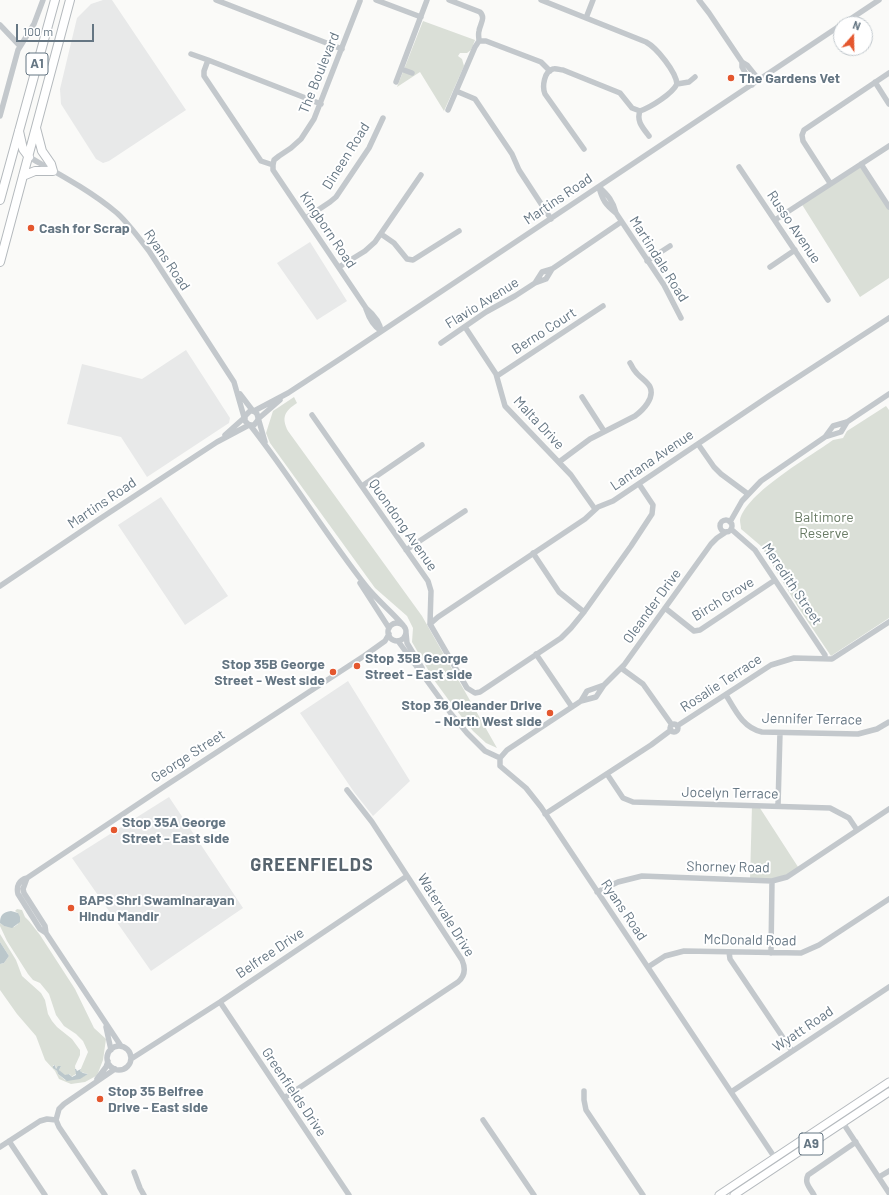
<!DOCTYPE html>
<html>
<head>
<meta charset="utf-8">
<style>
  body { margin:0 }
  #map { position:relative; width:889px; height:1195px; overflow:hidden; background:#fafaf8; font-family:Barlow,sans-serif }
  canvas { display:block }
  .north { position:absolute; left:833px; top:16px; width:40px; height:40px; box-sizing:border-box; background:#fff; border:1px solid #c1c8cd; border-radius:50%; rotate:20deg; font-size:11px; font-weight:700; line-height:16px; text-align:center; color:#657683 }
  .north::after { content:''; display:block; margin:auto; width:14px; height:18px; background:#e4572e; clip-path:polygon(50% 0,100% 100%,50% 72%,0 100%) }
  .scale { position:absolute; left:16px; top:24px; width:78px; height:18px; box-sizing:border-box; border:2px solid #657683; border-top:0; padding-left:5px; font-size:12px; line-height:14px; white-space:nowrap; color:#657683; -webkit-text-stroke:3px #fff; paint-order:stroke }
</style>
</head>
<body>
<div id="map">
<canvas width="889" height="1195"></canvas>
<div class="north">N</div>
<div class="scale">100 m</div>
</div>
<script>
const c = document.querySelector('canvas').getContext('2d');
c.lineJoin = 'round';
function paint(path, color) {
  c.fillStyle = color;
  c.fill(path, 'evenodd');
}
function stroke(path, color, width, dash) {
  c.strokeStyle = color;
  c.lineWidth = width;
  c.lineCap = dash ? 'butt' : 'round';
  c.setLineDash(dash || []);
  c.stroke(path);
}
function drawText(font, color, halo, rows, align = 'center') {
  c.font = font + ' Barlow,sans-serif';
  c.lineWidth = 4;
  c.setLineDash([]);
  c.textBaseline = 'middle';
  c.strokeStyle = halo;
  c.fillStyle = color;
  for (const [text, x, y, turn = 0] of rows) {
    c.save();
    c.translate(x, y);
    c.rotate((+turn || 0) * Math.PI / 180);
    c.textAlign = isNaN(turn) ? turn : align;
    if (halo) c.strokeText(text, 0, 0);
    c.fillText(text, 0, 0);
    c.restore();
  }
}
paint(new Path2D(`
  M103,0H112L186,110L109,161L103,163L96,159L61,104L60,89L77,18L91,4Z
  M310,242L347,301L317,320L277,263Z
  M186,350L230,418L229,423L147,477L121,437L67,424L82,364L142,379Z
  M161,497L228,596L185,625L118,525Z
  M348,681L410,781L373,816L354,792L300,713Z
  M169,797L243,908L151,971L72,858Z`), '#e8e9e9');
paint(new Path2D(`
  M423,21L475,40L471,50L467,53H460L458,56L462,59L464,66L444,111L420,72L397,87Z
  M861,164L889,207V278L860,297L801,203Z
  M294,397L297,403C285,411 281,417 288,431L422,616L497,748L486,743L473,731L453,706L434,680L412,642L413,628L407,616L375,588L270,443L266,433L273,411Z
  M886,406L889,410V618L831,656L798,607L761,546L741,529C741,526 740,523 740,520C746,493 811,456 833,440L843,438L847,431Z
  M752,805H758L800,870L772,881L750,880Z
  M17,909L22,910L25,917L29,921L40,935L75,989L94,1028L106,1039L103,1060L98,1073L96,1076L85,1082L71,1084L59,1079L55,1071L45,1060L36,1036L17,1014L0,990V964L4,963L9,956L0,942V934L16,960L22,976L41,993L45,1000L48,1014L52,1021L57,1027L72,1039L80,1050V1055L75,1066L76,1074L71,1077L70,1074H68L67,1076L62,1074L59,1070L61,1066L57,1069L55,1065H53L54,1069L57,1071L58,1074L65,1080L82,1077L88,1074L81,1072L80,1071L88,1052L83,1041L76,1034L64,1026L56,1015L49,994L40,983L33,980L28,974L7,941L0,926V923L4,926L14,927L18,924V913L15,911Z`), '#dadfd7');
paint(new Path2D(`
  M11,911L18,913L20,917V922L12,928L4,926L0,923C0,915 3,912 11,911Z
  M0,942L9,956L4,963L0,964Z
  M55,1065L56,1069L58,1066H61L59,1070L65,1075L69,1074L72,1077L76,1075L75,1069H76L77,1071L81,1069L80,1071L83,1073L88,1074L80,1079L67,1081L58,1074L57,1071L53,1068V1066Z`), '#bbc7cb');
const major = new Path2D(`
  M719,1195L889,1082
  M734,1195L889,1092`);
const highway = new Path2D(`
  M19,131L23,149L29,157
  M23,176L35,171H53L51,164L42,151L36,128
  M0,200L55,0
  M0,262L70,0`);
stroke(major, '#b5babe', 9);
stroke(highway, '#b4b9bd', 10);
stroke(new Path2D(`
  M216,0L342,49
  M376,0L421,17
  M449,0L480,12C486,18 480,24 479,31C478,34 479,38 479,41
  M541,0L646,42C657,48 676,72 677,84C672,94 651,107 640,111
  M699,0L709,13L742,62L747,65L759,80
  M586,18L593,0
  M843,24L879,0
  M0,25L20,46
  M479,41H486L541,62L550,71
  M191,54L208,60
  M742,62V67L752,85
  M401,69L412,73
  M396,82L427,0
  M875,82L889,104
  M677,84L689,82L695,77
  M456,91L475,99L512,154L519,170L551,219
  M448,110L475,47L479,41
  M640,111C636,121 643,128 649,136
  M0,116L18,50L34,24L43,0
  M584,149L545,94C542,87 544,71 553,69C556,68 560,70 563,70L620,93L632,108L640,111
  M29,157C59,174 91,191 117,213C129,224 139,238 149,251L234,382L244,417
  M861,164L889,207
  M273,165L261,161L204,76V71L208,60L321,104
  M273,165V170L366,308C373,314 380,321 381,331
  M273,165L274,160L279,156L291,148L301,139L314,119L360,1
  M739,167L828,300
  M830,183L803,141L802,135L804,130L889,73
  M599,187C602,200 606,205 616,213L664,285L681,318
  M599,187C608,195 613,201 616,213
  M306,218L330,202L336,197L369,148L383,118
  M775,220L889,146
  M381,234L394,243L407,259L413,260L459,231
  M647,261L670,246
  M339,267L365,251L375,242L421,175
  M770,267L795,250
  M535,283L542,272L552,269L621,222
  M366,309C369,318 373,326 381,331
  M465,327L496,374L505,406L571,475L595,509
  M441,343L486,312L515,296L535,283L546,279L552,269
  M497,376L603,306
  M240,394L253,411
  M582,397L604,431
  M254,411L288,393L343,357L841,25
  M312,415L428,581L431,591L430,624L467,688L475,693L480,692L561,638L571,628L584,612L631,546L652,514L653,505L639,484
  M258,419L280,400
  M258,420L254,425H249L245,421V416L250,411H254L257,414L265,442
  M250,425C291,477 325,534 366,586C377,600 391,611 403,625
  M225,435L244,418
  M825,437L833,426L847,422L889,394
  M698,444L714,467L721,474L748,494
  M559,462L590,439L635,416C643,410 655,398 650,387C647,381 639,377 635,371C633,369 632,366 630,363
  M362,486L422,445
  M720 526a6 6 0 1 1 12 0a6 6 0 1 1-12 0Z
  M730,522L742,501L761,481L825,437L841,432L847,422
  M731,529L755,550L825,655V659
  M406,550L465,511
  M533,553L559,592L584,612
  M360,583L389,628
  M0,586L98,520L217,442L249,425
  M665,608L694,631L700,630L775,580
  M388 632a9 9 0 1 1 18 0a9 9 0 1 1-18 0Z
  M430,624L438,617L585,519L598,507L613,501L769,396L889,318
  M406,633L407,643L422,668
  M398,641L452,715L467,733L485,751L500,758V766L526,788L541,807L775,1158
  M536,654L572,707
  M621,668L643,684L672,725
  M726,695C735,710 743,728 762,732L858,734L877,729L889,722
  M581,701L587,691L604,685
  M670 728a4 4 0 1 1 8 0a4 4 0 1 1-8 0Z
  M677,726L771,665L794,658L832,659L889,622
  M500,758L507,750L581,701L596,697L604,685L624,665L711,544L717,538L726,532
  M607,774L623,798L633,802L830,808L849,818L857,830
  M778,806L780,733
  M545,814L651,745L671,730
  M27,878L23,889L24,893L45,926L46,933
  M597,892L618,882L642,876L772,881L787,877L889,809
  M729,952L730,959L792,1051
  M771,953L772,881
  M648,967L665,956L684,951L801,953L819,945L889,899
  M220,1002L349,1195
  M106,1027L111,1050
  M121,1046L46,933L40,929L18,894C16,886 19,880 27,878L162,788L364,656L385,641L389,634
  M107 1058a12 12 0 1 1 24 0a12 12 0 1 1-24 0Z
  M131,1059L220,1002L407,876
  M97,1079L106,1067L108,1061
  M584,1091V1100L586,1110L643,1195
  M731,1092L889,987
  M284,1098L458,982C465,976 466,969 462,960L372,822L347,790
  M56,1120L59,1127L105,1195
  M56,1120L59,1109L64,1104L115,1069
  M483,1120L534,1195
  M843,1123L889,1193
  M9,1141L45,1195
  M0,1147L40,1121L47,1119L56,1120
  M134,1172L140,1188L144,1195
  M879,1177L889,1171
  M814,1195C810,1188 804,1183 808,1175L856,1142`), '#c3c8cc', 5.5);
stroke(major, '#fff', 7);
stroke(highway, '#fff', 8);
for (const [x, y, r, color] of [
  [731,78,4,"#e4572e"],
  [31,228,4,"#e4572e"],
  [357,666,4,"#e4572e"],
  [333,672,4,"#e4572e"],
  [550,713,4,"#e4572e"],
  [114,830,4,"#e4572e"],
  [71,908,4,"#e4572e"],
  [100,1099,4,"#e4572e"]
]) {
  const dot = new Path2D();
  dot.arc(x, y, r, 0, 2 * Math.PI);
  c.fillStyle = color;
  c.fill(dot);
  stroke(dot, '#fff', 1.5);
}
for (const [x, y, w] of [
  [37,64,22],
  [811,1144,24]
]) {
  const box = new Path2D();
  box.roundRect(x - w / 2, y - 11, w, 22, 3);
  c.fillStyle = '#fff';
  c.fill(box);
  stroke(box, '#657683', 1);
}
drawText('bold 13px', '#657683', null, [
  ["A1",37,64],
  ["A9",811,1144]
]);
drawText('14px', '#657683', '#fff', [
  ["The Boulevard",319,73,-68],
  ["Dineen Road",346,156,-58],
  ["Martins Road",558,199,-34],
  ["Russo Avenue",794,227,56],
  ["Kingborn Road",328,230,56],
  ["Martindale Road",659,259,58],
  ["Ryans Road",167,260,56],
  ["Flavio Avenue",482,303,-32],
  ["Berno Court",544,331,-33],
  ["Malta Drive",539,423,47],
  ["Lantana Avenue",652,460,-34],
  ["Martins Road",102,503,-34],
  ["Quondong Avenue",403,525,55],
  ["Meredith Street",792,584,56],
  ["Birch Grove",723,599,-32],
  ["Oleander Drive",652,606,-54],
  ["Rosalie Terrace",721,683,-33],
  ["Jennifer Terrace",812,719,1],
  ["George Street",188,756,-33],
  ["Jocelyn Terrace",730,793,1],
  ["Shorney Road",728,867,1],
  ["Ryans Road",624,910,56],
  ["Watervale Drive",446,915,58],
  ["McDonald Road",750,940,1],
  ["Belfree Drive",270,953,-34],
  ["Wyatt Road",803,1029,-34],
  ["Greenfields Drive",294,1092,56]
]);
drawText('bold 14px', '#657683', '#fff', [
  ["The Gardens Vet",739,78],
  ["Cash for Scrap",39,228],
  ["Stop 35B George",365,658],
  ["Street - East side",365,674],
  ["Stop 35B George",325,664,"right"],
  ["Street - West side",325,680,"right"],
  ["Stop 36 Oleander Drive",542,705,"right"],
  ["- North West side",542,721,"right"],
  ["Stop 35A George",122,822],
  ["Street - East side",122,838],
  ["BAPS Shri Swaminarayan",79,900],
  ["Hindu Mandir",79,916],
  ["Stop 35 Belfree",108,1091],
  ["Drive - East side",108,1107]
], 'left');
drawText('14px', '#687a64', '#fff', [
  ["Baltimore",824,517],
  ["Reserve",824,533]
]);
c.letterSpacing = '1px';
drawText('bold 18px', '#57646e', '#fff', [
  ["GREENFIELDS",312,865]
]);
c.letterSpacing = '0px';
</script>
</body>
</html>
